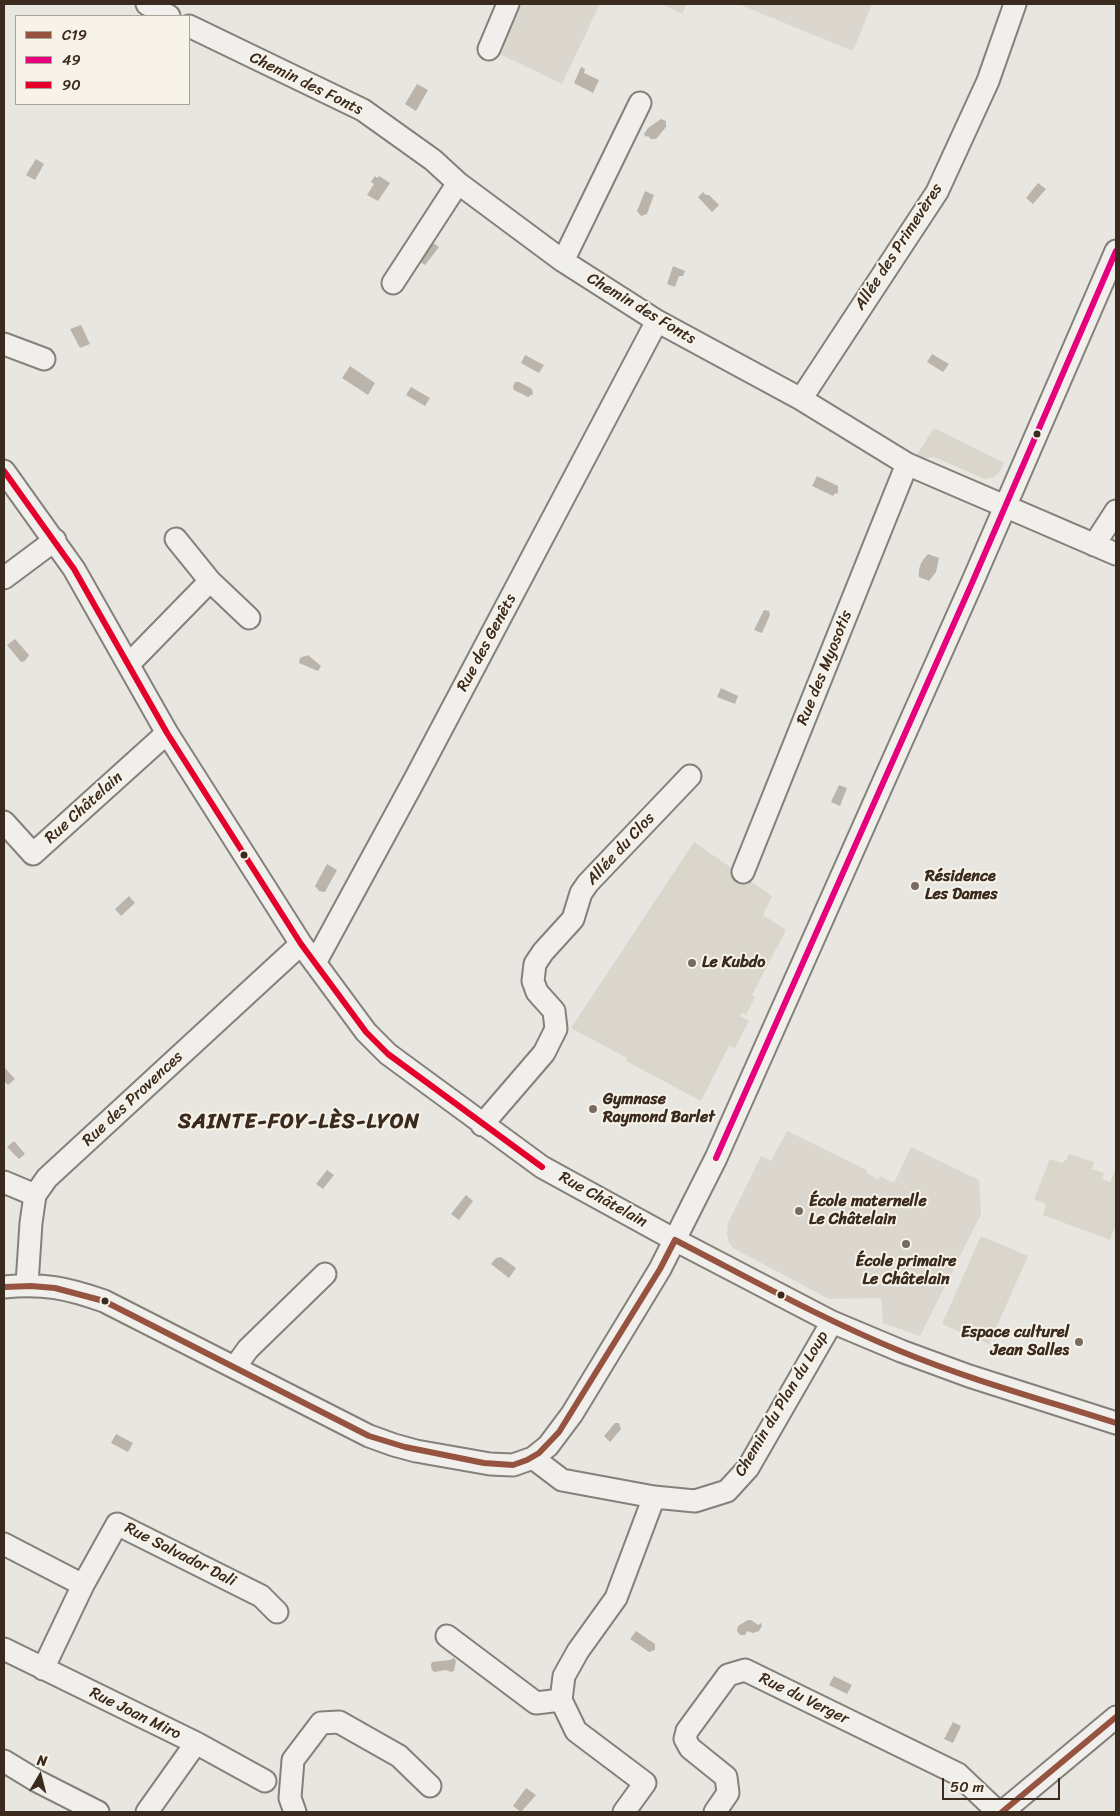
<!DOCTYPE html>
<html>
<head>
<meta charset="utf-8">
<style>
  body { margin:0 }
  #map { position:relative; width:1120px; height:1816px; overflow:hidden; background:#e8e6e0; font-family:Sriracha,sans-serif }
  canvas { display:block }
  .frame { position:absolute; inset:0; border:5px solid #3b2a1e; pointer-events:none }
  .legend { position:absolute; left:15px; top:15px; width:175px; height:90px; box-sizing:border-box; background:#f7f3e8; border:1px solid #aca397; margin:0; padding:6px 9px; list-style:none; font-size:15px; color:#3b2a1e }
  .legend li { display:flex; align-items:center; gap:10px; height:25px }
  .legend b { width:25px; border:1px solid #aca397 }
  .north { position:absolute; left:15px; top:1751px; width:50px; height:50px; -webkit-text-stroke:4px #f7f3e8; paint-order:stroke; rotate:8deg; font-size:14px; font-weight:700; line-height:20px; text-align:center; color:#3b2a1e }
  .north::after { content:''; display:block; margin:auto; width:18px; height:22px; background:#3b2a1e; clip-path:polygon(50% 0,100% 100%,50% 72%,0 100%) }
  .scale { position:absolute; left:942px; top:1778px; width:118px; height:22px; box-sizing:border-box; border:2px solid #3b2a1e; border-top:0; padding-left:6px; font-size:15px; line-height:18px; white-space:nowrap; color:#3b2a1e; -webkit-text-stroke:4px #f7f3e8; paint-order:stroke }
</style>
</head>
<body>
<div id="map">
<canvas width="1120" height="1816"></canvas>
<div class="frame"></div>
<ul class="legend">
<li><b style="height:6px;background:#965340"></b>C19</li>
<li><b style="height:6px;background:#e5007d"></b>49</li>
<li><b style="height:6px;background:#e4002b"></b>90</li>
</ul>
<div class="north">N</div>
<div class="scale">50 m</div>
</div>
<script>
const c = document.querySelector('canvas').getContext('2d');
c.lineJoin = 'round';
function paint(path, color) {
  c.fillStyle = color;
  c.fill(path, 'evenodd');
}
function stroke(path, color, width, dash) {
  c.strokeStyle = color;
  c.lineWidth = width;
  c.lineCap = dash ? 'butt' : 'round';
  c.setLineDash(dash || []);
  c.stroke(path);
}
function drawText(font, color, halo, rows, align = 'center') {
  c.font = font + ' Sriracha,sans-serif';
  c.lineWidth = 4;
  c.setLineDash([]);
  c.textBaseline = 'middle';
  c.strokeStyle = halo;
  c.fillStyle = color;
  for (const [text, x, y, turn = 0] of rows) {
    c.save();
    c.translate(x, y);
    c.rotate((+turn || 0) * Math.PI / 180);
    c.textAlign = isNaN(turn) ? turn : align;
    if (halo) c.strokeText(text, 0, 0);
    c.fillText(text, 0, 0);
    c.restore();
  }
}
paint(new Path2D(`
  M499,4H600L562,84L481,45Z
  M662,4H687L682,14Z
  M738,4H872L853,51Z
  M787,1131L867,1170V1173L879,1180L880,1176L894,1183L911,1147L979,1180L981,1214L920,1336L883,1323L881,1298L829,1299L733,1248L729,1243L727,1234L728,1223L761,1156L771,1161Z`), '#dbd7ce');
paint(new Path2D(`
  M934,428L1004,463C1000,473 996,478 985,479L934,457L924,458L918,461L914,459Z
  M694,842L772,896L763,915L786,930L752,995L755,997L746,1015L742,1013L740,1016L749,1021L735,1048L729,1046L701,1101L626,1061L627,1058L571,1028Z
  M1069,1154L1094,1162L1092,1169L1104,1173L1102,1179L1110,1182L1116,1167V1229H1114L1110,1240L1043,1215L1046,1204L1034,1199L1050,1159L1062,1163L1066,1160Z
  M981,1236L1028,1256L989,1344L942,1324Z`), '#dad6cc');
paint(new Path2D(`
  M581,67L585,69L584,73L599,80L593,93L574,83Z
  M417,84L428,90L416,111L405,104Z
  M661,119L666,121V127L656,139H651L648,136L646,137L644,134L648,128Z
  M36,159L44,164L35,180L26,175Z
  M375,176L377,178L379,176L390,183L378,201L367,195L374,184L371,182Z
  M1038,183L1046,189L1033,204L1026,198Z
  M645,191L654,195L647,214L641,216L637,211Z
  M703,192L706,195H709L719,205L712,212L698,197Z
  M427,239L439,247L425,265L415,258Z
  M673,266L685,271L683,276H679L675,287L667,284Z
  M81,325L90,344L80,348L70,329Z
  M932,354L949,364L943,372L927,362Z
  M525,355L544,365L539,373L521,363Z
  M350,366L375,383L368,395L342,378Z
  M515,382H519L532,389L533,394L528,397L514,390L513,387Z
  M411,387L430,398L425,406L406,395Z
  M817,476L838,486V493L834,494L833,496L812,486Z
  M928,554L939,558L936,572L929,581L919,577C918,568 921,561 928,554Z
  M764,610L769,611L770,615L762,633L754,630Z
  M15,639L29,655L25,661L21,662L7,645Z
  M308,655L321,666L318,671L299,663L300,658Z
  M721,688L738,696L735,704L717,697Z
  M839,785L847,788L840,806L831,802Z
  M327,864L337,870L325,892L319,891L315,886Z
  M129,896L135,903L121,916L115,909Z
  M4,1067L15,1079L8,1085L4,1081Z
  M14,1141L25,1154L19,1159L7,1147Z
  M327,1170L334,1175L323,1189L316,1184Z
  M466,1195L473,1201L459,1220L451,1214Z
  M501,1257L516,1268L509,1278L491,1264L496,1258Z
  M615,1423H619L621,1429L610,1442L604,1436Z
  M116,1434L133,1443L128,1452L111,1443Z
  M748,1620H751L758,1625L761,1623L762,1626L759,1631L753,1633L747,1631L745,1635H740L737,1631L738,1626Z
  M636,1631L655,1644V1650L649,1652L630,1639Z
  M454,1658L456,1661L454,1671L451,1672L446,1670L434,1672C431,1669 430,1666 432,1662L450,1660Z
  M834,1676L852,1685L847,1694L829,1685Z
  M953,1722L961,1726L953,1743L944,1739Z
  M526,1788L536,1795L521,1812L513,1806Z`), '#bbb4aa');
const minor = new Path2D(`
  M147,4L169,16
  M189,26L363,110L433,160L458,183L563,261L657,321L801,399L907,464L1116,554
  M489,49L508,4
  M563,261L640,103
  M393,283L458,183
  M4,344L44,359
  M801,399L937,192L988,81L1015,4
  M4,471L74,569L167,733L301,944L366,1032L388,1054L542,1167L675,1240L832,1322L901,1351L969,1376L1116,1423
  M176,539L210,581L249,618
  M1094,545L1116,511
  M4,578L55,540
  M129,664L210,581
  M4,822L33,854L167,733
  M743,872L907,464
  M315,963L415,779L657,321
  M482,1125L544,1053L556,1029L554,1011L537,992L533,981L535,964L543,952L573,919L581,893L588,883L690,776
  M4,1182L35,1195
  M27,1284L31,1223L35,1195L47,1178L301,944
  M4,1287C43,1283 67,1288 104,1301L369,1436L394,1445L416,1451L490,1464L513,1465L533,1458L548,1446L572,1414L660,1269L716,1158L972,583L1116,251
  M235,1367L248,1349L325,1274
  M533,1458L562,1480L654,1497L695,1501L727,1491L748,1468L832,1322
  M4,1544L83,1585
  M447,1636L536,1703L561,1700
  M4,1649L196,1743L265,1781
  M43,1669L83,1585L117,1524L261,1596L277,1612
  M4,1761L37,1781L98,1812
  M147,1812L196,1743
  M295,1812L290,1798L293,1760L321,1723L339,1722L399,1756L430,1786
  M624,1812L645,1783L576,1731L561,1700L564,1676L578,1651L616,1598L654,1497
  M715,1812L728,1793L726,1777L690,1748L685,1739L687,1731L728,1675L745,1670L958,1774L998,1812
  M1002,1812L1116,1717`);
stroke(minor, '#84807a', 25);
stroke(minor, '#f0efeb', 21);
stroke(new Path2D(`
  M675,1240C749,1278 822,1319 900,1351C970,1380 1044,1400 1116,1423
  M4,1287L31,1286L55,1288L104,1301L369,1436L405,1447L484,1463L513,1465L527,1460L539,1453L559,1432L660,1269L675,1240
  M1002,1812L1116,1717`), '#965340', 6);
stroke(new Path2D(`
  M716,1158L972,583L1116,251`), '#e5007d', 6);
stroke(new Path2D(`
  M4,471L74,569L167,733L301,944L366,1032L388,1054L542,1167`), '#e4002b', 6);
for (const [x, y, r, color] of [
  [1037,434,4.5,"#3b2a1e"],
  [244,855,4.5,"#3b2a1e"],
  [915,886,5,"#786c62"],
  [692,963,5,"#786c62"],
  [593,1109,5,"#786c62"],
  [799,1211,5,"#786c62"],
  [906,1244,5,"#786c62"],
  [781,1295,4.5,"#3b2a1e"],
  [105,1301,4.5,"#3b2a1e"],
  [1079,1342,5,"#786c62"]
]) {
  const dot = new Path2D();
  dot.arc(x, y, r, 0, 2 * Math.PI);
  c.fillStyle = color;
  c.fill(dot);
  stroke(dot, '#f7f3e8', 2);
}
drawText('16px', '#3b2a1e', '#f7f3e8', [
  ["Chemin des Fonts",306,84,26],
  ["Allée des Primevères",899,247,-57],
  ["Chemin des Fonts",641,309,31],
  ["Rue des Genêts",487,643,-62],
  ["Rue des Myosotis",825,668,-68],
  ["Rue Châtelain",84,808,-42],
  ["Allée du Clos",621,849,-47],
  ["Rue des Provences",133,1099,-43],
  ["Rue Châtelain",603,1200,29],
  ["Chemin du Plan du Loup",782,1404,-59],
  ["Rue Salvador Dali",180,1555,27],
  ["Rue du Verger",804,1699,26],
  ["Rue Joan Miro",135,1714,26]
]);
drawText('bold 16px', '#3b2a1e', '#f7f3e8', [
  ["Résidence",925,877],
  ["Les Dames",925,895],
  ["Le Kubdo",702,963],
  ["Gymnase",603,1100],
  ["Raymond Barlet",603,1118],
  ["École maternelle",809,1202],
  ["Le Châtelain",809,1220],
  ["École primaire",906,1262,"center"],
  ["Le Châtelain",906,1280,"center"],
  ["Espace culturel",1069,1333,"right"],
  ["Jean Salles",1069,1351,"right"]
], 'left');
c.letterSpacing = '1px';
drawText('bold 21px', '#3b2a1e', '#f7f3e8', [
  ["SAINTE-FOY-LÈS-LYON",299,1123]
]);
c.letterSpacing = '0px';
</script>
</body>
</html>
